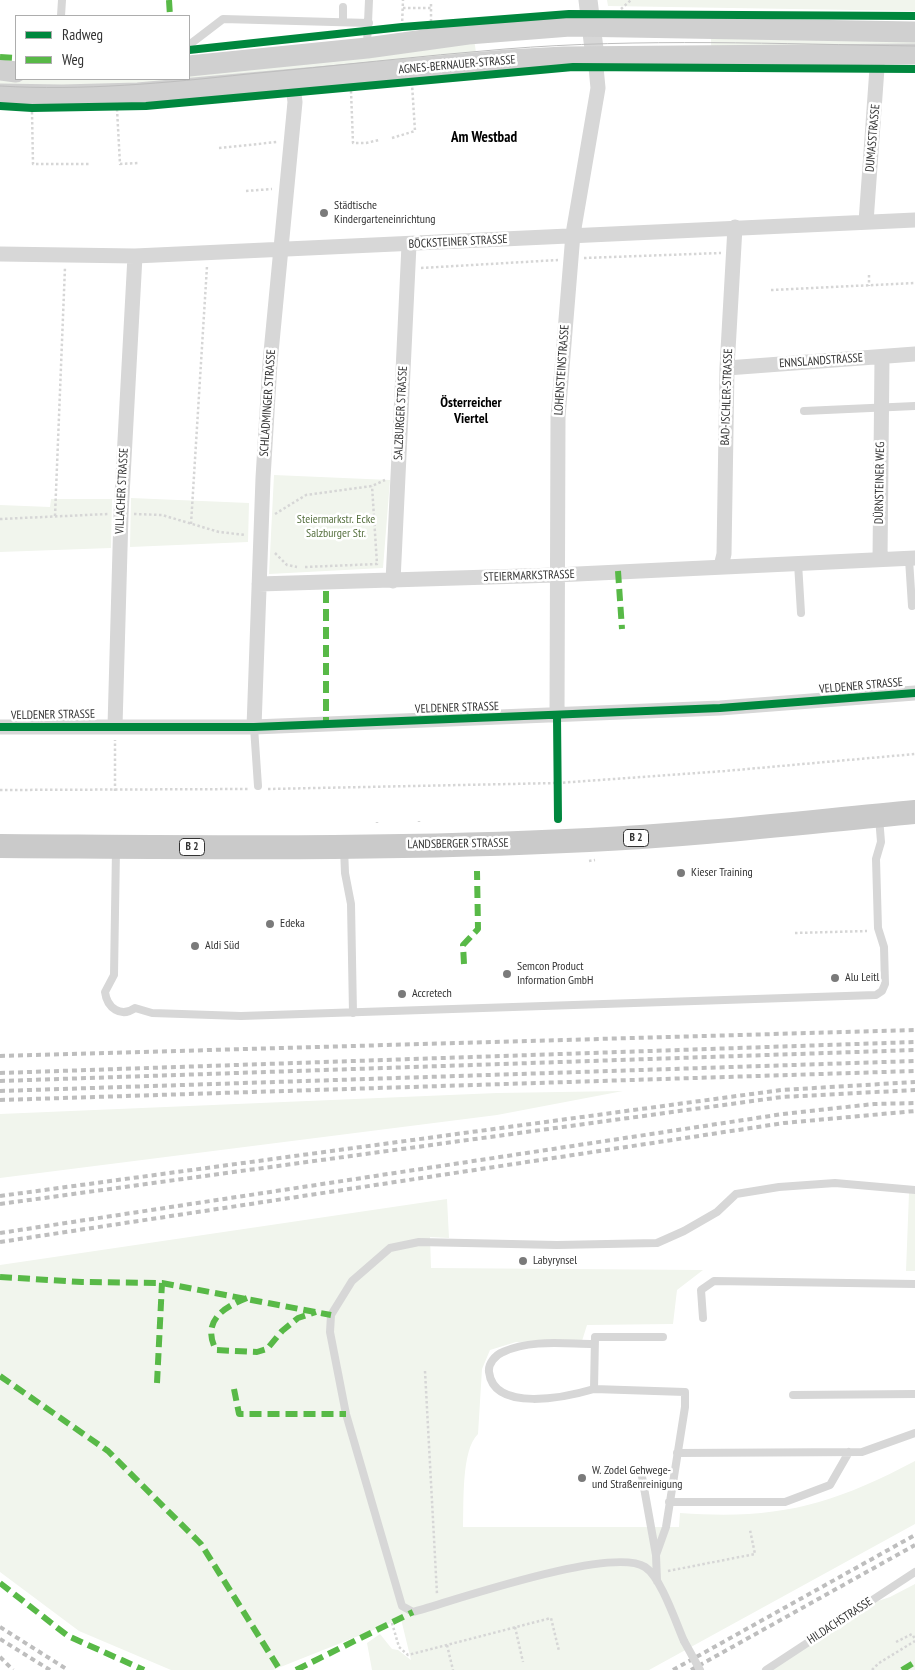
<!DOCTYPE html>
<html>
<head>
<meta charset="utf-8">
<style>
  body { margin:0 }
  #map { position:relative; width:915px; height:1670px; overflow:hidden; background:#fff; font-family:"PT Sans Narrow",sans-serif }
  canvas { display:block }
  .legend { position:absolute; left:15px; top:15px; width:175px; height:65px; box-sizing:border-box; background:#fff; border:1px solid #adadad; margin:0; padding:6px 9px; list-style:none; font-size:15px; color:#333 }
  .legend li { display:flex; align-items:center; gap:10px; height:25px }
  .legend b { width:25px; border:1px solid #adadad }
</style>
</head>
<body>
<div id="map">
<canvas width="915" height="1670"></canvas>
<ul class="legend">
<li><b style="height:6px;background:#00873e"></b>Radweg</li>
<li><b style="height:6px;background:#58b947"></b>Weg</li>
</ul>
</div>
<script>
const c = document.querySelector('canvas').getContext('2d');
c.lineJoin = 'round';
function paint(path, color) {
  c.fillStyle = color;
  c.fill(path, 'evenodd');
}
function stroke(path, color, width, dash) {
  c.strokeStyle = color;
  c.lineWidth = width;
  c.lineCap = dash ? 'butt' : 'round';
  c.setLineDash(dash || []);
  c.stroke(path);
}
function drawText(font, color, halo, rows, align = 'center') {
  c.font = font + ' "PT Sans Narrow",sans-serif';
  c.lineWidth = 5;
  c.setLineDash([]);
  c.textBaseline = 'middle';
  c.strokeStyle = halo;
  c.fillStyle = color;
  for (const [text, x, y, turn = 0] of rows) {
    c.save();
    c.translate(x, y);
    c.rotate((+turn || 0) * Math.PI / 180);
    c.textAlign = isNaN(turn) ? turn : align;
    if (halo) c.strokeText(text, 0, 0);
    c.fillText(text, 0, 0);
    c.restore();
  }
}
paint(new Path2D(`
  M607,0H915V11L608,6Z
  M711,34L915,37V50L711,51Z
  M474,38L476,53L172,86L0,89V75L16,79H189V70Z
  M274,475L390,480L383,568L269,574Z
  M131,498L249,503L248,542L130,547Z
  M51,499H112L111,548L0,552V505L50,507Z
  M623,1091L497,1115L0,1178V1114L497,1093Z
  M909,1193L915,1194V1271H906Z
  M447,1199L449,1238L430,1237L431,1268L703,1270L677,1290L673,1324L587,1325L582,1341L516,1342L490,1350L482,1369L478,1434C461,1450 464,1504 463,1527H679L680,1513C776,1520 830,1506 915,1461V1524L649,1670H372L367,1643L380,1634L392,1649L398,1650L411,1660L401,1619L273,1670H171L79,1631L0,1572V1265Z
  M915,1584V1670H772L824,1635L840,1629L872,1603L890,1597Z`), '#f1f5ed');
stroke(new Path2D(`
  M431,4V23
  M403,8H431
  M621,9L631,0
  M402,26L403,0
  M351,91L353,143H366L379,140
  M117,109L120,164L139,163
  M32,112L33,164H91
  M392,138L415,131L412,84
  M219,148L277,142
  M246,191L272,189
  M584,258L721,253
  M421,268L558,260
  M869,275V286
  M771,290L915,283
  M134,514L162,515L219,532L246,535
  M275,514L306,495L372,486L385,480
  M55,516L65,267
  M0,519L108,514
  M191,524L207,266
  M275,553L287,565L297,567
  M305,567L377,564L372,486
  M268,789L558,783L725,771L915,754
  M0,790L250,789
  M115,791V740
  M377,822V823
  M419,822V821
  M589,861L595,860
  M795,933L867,931
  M425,1371L437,1594
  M668,1571L755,1554L750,1530
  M392,1623L399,1647L408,1655L551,1618L559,1651
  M515,1627L523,1662
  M896,1642L912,1634L915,1639
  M447,1645L453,1670
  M872,1670L879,1663L915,1641`), '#d6d6d6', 2.5, [2.5, 2.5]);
stroke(new Path2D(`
  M61,16L62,0
  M343,22V7
  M189,45L223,19L369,23
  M367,45L369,0
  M804,411L915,406
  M909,559L912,606
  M798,563L801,613
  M254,727L258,786
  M344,848L345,873L351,904L353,1013
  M116,849L114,975L105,992C107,1008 121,1018 135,1008L152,1013L241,1016L876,995L882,991L885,984L884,947L878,928L876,859L881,842L879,817
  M703,1318L701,1290L714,1281L915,1284
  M594,1389C567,1397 494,1413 489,1372C488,1364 495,1355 503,1352C531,1339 565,1344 594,1344
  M793,1395L915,1394
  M677,1453L862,1452L915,1433
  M641,1471L656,1555
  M669,1502H785L830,1485L849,1452
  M657,1581L656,1555L666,1527L685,1407V1392L594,1389L595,1337H663
  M684,1641C676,1623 661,1577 645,1567C611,1546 456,1600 413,1612L402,1606L346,1414L330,1332L331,1315L352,1281L390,1248L419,1242L557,1245L657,1243L684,1231L717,1212L736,1194L779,1187L835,1183L915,1190
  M766,1670L915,1572`), '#d7d7d7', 8);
stroke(new Path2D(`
  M866,222L878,54
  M0,254L135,256L915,220
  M727,368L915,354
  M880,559L882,358
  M721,566L724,554L727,368L735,227
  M393,581L409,245
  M259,584L556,575L915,558
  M557,716L558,417L573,234L598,88L595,57
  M115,726L121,514L135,256
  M0,727H254L720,708L915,693
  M254,727L263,478L270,363L295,102L292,79`), '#d7d7d7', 15);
stroke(new Path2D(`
  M588,0L595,57`), '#d7d7d7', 19);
stroke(new Path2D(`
  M189,66L367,48L468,34L570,26L915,32
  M0,70L16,72
  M0,94L62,95L138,93L508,60L564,57L915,54`), '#d0d0d0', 21);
stroke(new Path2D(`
  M0,846C196,847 393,850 589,840C698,835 807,822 915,812`), '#cacaca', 24);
stroke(new Path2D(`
  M0,86C83,91 166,83 248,74C334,66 419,56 505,49C641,38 779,44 915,46`), '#bebebe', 1);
stroke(new Path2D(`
  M0,1056L915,1030
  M0,1073L915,1042
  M0,1081L915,1050
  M0,1091L915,1061
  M0,1100L915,1071
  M0,1196L781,1090L915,1082
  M0,1204L782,1097L915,1090
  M0,1233L783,1114L874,1104L915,1103
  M0,1242L784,1123L915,1111
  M0,1627L68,1670
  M0,1639L50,1670
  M0,1657L13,1670
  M673,1670L915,1535
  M691,1670L915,1545`), '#bebebe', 4, [5, 4]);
stroke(new Path2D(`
  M684,1641L700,1670`), '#d7d7d7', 8);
stroke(new Path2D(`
  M169,0L170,16
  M0,57L16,58
  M618,571L622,629
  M326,591V724
  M464,964L463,945L478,929L477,871
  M0,1277L82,1282L162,1283L331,1315
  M247,1298C224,1307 201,1321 216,1350L257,1352L267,1349L282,1331L298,1318L316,1312
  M0,1376L108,1451L201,1544L280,1670
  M157,1383L162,1283
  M234,1389L239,1414H346
  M0,1583L68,1636L144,1670
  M296,1670L413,1612
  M902,1670L915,1662`), '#58b947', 6, [12, 6]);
stroke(new Path2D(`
  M189,50L402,27L569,14L915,16
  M0,106L32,108L146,106L573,67L915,69
  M557,716L558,819
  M0,727H254L720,708L915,693`), '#00873e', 8);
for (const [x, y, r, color] of [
  [324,213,5,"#7a7a7a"],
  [681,873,5,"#7a7a7a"],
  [270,924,5,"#7a7a7a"],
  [195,946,5,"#7a7a7a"],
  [507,974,5,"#7a7a7a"],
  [835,978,5,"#7a7a7a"],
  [402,994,5,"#7a7a7a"],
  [523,1261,5,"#7a7a7a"],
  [582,1478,5,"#7a7a7a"]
]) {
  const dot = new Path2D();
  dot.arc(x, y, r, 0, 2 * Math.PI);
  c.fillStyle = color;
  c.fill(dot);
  stroke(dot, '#fff', 2);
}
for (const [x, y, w] of [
  [636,838,25],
  [192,847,25]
]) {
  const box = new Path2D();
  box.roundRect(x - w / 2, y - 8.5, w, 17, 4);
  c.fillStyle = '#fff';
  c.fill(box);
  stroke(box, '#333', 1);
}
drawText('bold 11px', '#333', null, [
  ["B 2",636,838],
  ["B 2",192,847]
]);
drawText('12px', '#333', '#fff', [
  ["AGNES-BERNAUER-STRASSE",457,65,-5],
  ["DUMASSTRASSE",873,138,-85],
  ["BÖCKSTEINER STRASSE",458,242,-3],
  ["ENNSLANDSTRASSE",821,361,-4],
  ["LOHENSTEINSTRASSE",562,370,-86],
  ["BAD-ISCHLER-STRASSE",727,397,-88],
  ["SCHLADMINGER STRASSE",268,403,-86],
  ["SALZBURGER STRASSE",401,413,-87],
  ["DÜRNSTEINER WEG",880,483,-89],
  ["VILLACHER STRASSE",122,491,-87],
  ["STEIERMARKSTRASSE",529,576,-2],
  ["VELDENER STRASSE",861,686,-5],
  ["VELDENER STRASSE",457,708,-2],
  ["VELDENER STRASSE",53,715,-1],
  ["LANDSBERGER STRASSE",458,844,-1],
  ["HILDACHSTRASSE",840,1621,-33]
]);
drawText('12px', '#333', '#fff', [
  ["Städtische",334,206],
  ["Kindergarteneinrichtung",334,220],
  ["Kieser Training",691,873],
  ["Edeka",280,924],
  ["Aldi Süd",205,946],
  ["Semcon Product",517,967],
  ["Information GmbH",517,981],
  ["Alu Leitl",845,978],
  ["Accretech",412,994],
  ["Labyrynsel",533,1261],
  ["W. Zodel Gehwege-",592,1471],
  ["und Straßenreinigung",592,1485]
], 'left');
drawText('12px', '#56703f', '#fff', [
  ["Steiermarkstr. Ecke",336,520],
  ["Salzburger Str.",336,534]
]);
drawText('bold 14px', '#000', '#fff', [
  ["Österreicher",471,403],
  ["Viertel",471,419]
]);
drawText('bold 15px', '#000', '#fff', [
  ["Am Westbad",484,138]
]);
</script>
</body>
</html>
